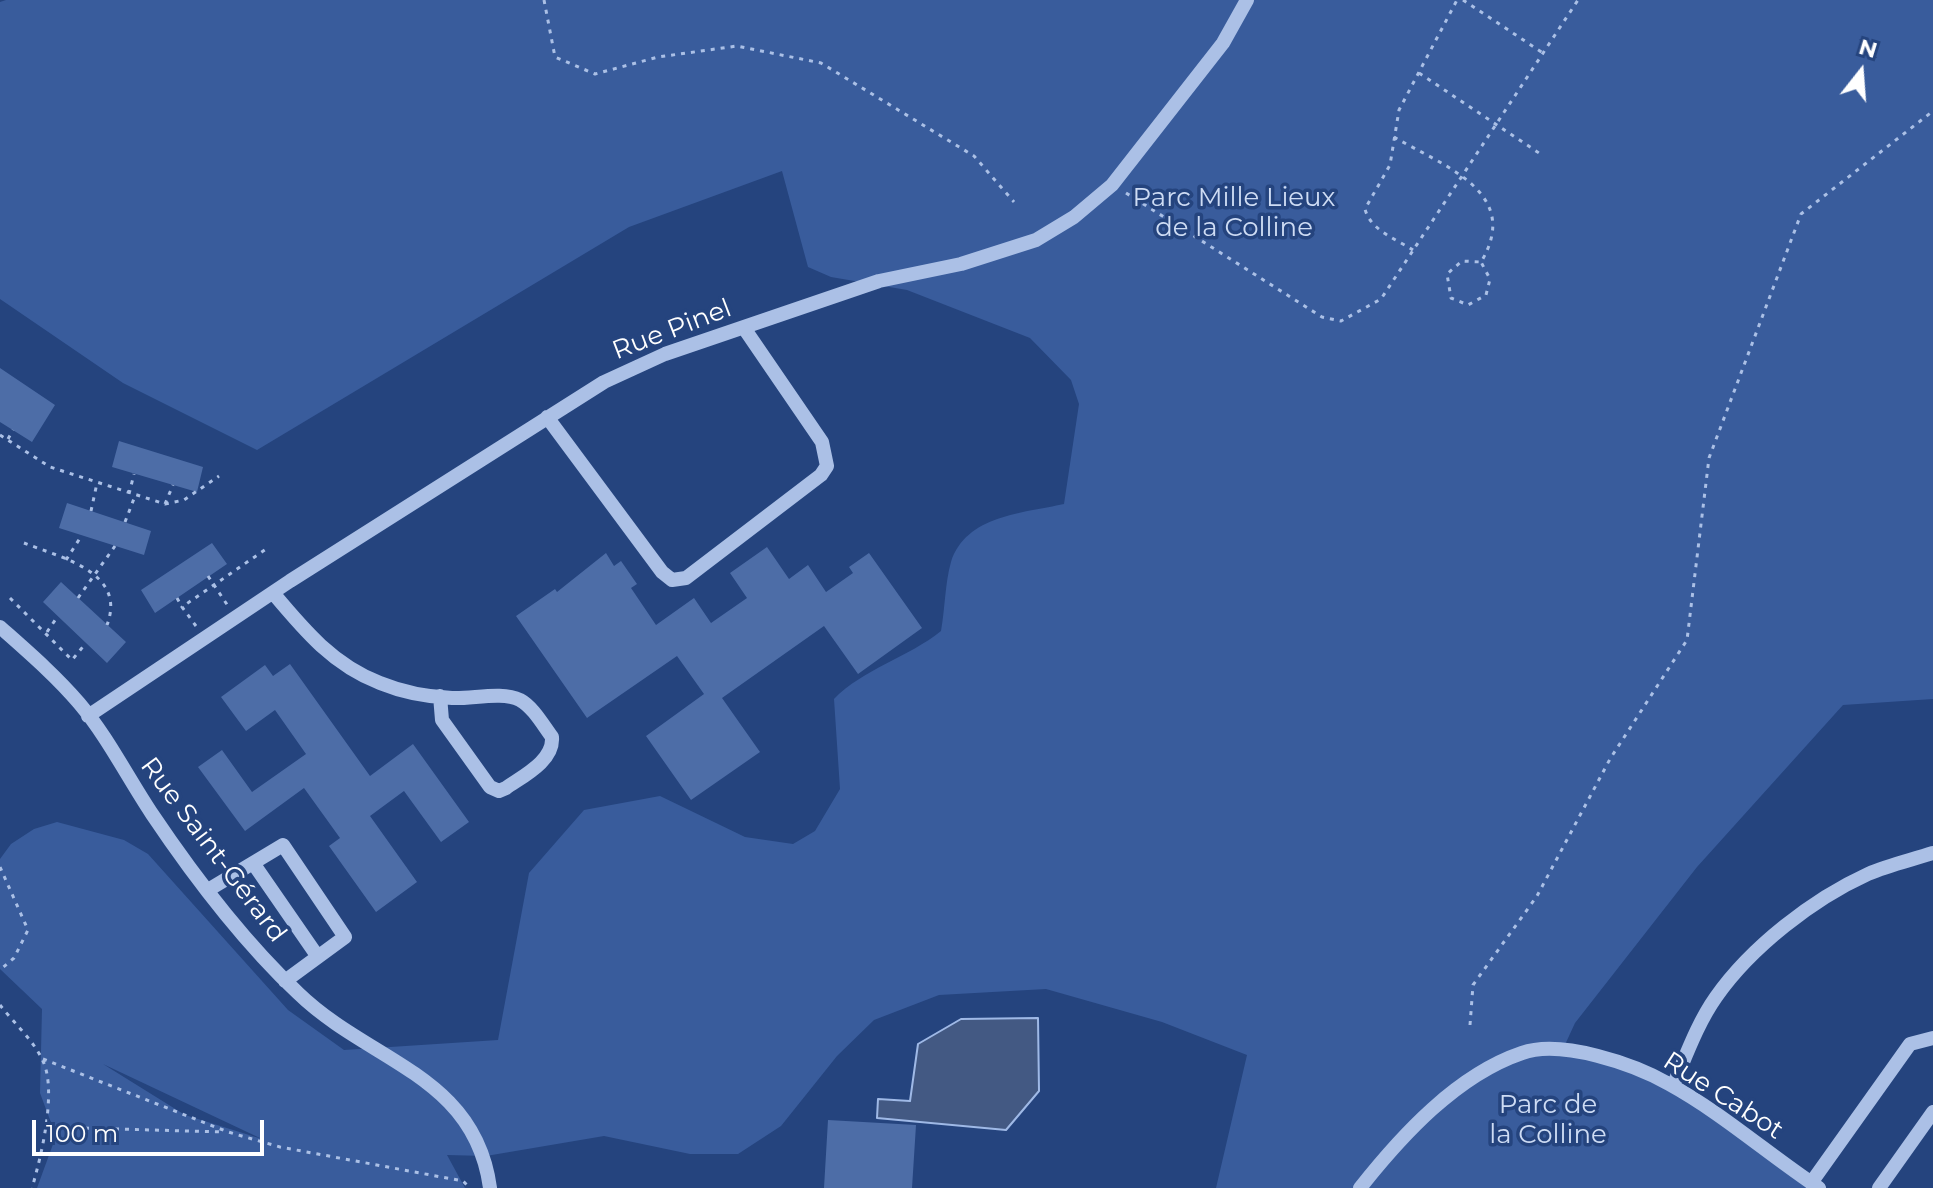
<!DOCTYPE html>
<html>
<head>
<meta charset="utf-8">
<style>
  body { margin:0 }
  #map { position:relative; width:1933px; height:1188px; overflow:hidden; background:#25447e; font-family:Montserrat,sans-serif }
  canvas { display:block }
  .north { position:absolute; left:1821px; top:32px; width:80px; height:80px; -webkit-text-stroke:6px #25447e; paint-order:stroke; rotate:17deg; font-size:22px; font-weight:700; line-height:32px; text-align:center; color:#fff }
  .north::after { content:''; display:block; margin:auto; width:28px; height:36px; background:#fff; clip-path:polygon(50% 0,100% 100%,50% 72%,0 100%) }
  .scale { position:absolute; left:32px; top:1120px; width:232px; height:36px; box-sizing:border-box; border:4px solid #fff; border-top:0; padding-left:10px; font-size:24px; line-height:28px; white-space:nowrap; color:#fff; -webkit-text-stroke:6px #25447e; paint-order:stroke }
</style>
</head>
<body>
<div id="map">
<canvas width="1933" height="1188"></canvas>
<div class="north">N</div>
<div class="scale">100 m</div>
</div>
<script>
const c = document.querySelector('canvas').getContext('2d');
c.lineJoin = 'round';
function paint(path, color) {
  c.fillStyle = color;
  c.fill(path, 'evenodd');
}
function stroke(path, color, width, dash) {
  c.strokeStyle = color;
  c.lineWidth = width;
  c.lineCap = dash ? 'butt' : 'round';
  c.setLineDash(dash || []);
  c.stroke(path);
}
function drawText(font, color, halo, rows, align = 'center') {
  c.font = font + ' Montserrat,sans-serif';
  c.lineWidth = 7;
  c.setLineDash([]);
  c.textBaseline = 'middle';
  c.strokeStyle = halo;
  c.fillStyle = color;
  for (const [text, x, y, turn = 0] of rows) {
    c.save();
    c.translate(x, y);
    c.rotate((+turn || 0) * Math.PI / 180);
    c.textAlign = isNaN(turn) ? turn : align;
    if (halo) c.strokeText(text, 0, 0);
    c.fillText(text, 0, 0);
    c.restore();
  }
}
paint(new Path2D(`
  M6,0H1933V699L1843,705L1697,867L1575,1023L1563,1049L1673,1086L1821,1188H1216L1247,1055L1162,1022L1046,989L939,995L874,1020L837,1056L781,1126L738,1154H690L604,1136L486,1156L447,1155L465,1188H37L56,1136L40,1093L42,1009L0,969V859L11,844L34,829L57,822L124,840L148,854L288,1010L344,1050L498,1040L529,873L584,810L660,796L745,837L793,844L815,831L840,789L834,699C863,669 909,657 941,631C945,609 945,583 951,562C966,515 1024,513 1064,504L1079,404L1071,380L1030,338L907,290L831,277L808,267L782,171L629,227L257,450L123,383L0,299V2ZM103,1064L262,1139L185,1115Z`), '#395c9c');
const water = new Path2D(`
  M1038,1018L1039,1091L1006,1130L877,1118L878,1099L910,1101L918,1044L961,1019Z`);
paint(water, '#435983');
stroke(water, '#9fb9e6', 2);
paint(new Path2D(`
  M0,368L55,405L32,442L0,422Z
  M119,441L203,467L197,492L112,467Z
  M67,503L151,531L144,555L59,528Z
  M212,543L227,564L155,613L141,590Z
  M767,547L789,579L808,565L826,592L853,573L849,567L869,553L922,628L858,674L824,626L722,698L760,752L691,800L646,736L704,694L677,656L587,718L516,616L555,589L557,592L606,553L614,566L621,561L637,584L631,588L656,625L694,598L711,623L747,598L730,573Z
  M61,582L126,642L107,663L43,602Z
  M290,664L370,776L413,744L469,822L441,842L404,791L370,816L417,882L376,912L329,846L340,838L304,788L245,831L198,767L222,750L252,792L306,754L275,710L246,731L221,697L265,665L273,676Z
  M828,1120L916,1125L912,1188H824Z`), '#4d6da7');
stroke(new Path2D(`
  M544,0L555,57L595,74L658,57L737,46L821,63L974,156L1014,202
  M1463,0L1543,53
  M1419,73L1539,153
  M1394,137C1443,166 1523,192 1481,262L1462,261L1447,274L1451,298L1468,305L1486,295L1490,279L1481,262
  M1126,193L1322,317L1341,321L1381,299L1578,0
  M1413,250C1396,239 1370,230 1365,209L1390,165L1399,110L1457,0
  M0,435L50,467L165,504L184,500L219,476
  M8,439L13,430
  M129,494L134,474
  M165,504L173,485
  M91,511L97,483
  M125,522L135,496
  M24,543C62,558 127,572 107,625
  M66,560L82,535
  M208,576L228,606
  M10,598L72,660L86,643
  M78,598L115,546
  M177,598L182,607
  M196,626L182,607L269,547
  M47,632L58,616
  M0,867L28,930L14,958L0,970
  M0,1005C13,1022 33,1040 42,1059C58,1089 41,1157 32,1188
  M1470,1025L1473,985L1537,896L1610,759L1687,640L1709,458L1801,214L1933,111
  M43,1059L228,1132L280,1147L463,1181L470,1188
  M45,1127L224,1132`), '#abc0e6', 3, [4, 6]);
stroke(new Path2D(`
  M547,417L662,572L672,580L686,578L821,475L827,466L822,442L744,328
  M273,593C304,630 333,665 380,683C402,692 428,697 452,698C473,699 502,691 520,700C533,707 543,725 552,737C554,761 523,776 506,788L499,791L490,787L442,720L440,696
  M0,627C27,651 55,675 79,703C107,736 128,778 152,814C195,878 242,940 298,993C369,1062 475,1075 490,1188
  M88,716L290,581L604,382L665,354L879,281L961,264L1036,240L1074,217L1112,185L1223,43L1247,0
  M253,863L318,957
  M208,890L283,845L345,937L285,981
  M1673,1086C1686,1056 1697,1024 1716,997C1751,947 1813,899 1868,874C1889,865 1912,860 1933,853
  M1811,1183L1910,1044L1933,1038
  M1360,1188C1402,1135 1457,1075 1522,1053C1561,1039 1634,1064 1669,1084C1722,1113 1769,1155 1819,1188
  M1879,1188L1933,1112`), '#abc0e6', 14);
drawText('26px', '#cedcf4', '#25447e', [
  ["Parc Mille Lieux",1234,198],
  ["de la Colline",1234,228],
  ["Parc de",1548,1105],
  ["la Colline",1548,1135]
]);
drawText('26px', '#fff', '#25447e', [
  ["Rue Pinel",672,330,-21],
  ["Rue Saint-Gérard",213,850,53],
  ["Rue Cabot",1723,1096,33]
]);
</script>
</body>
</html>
